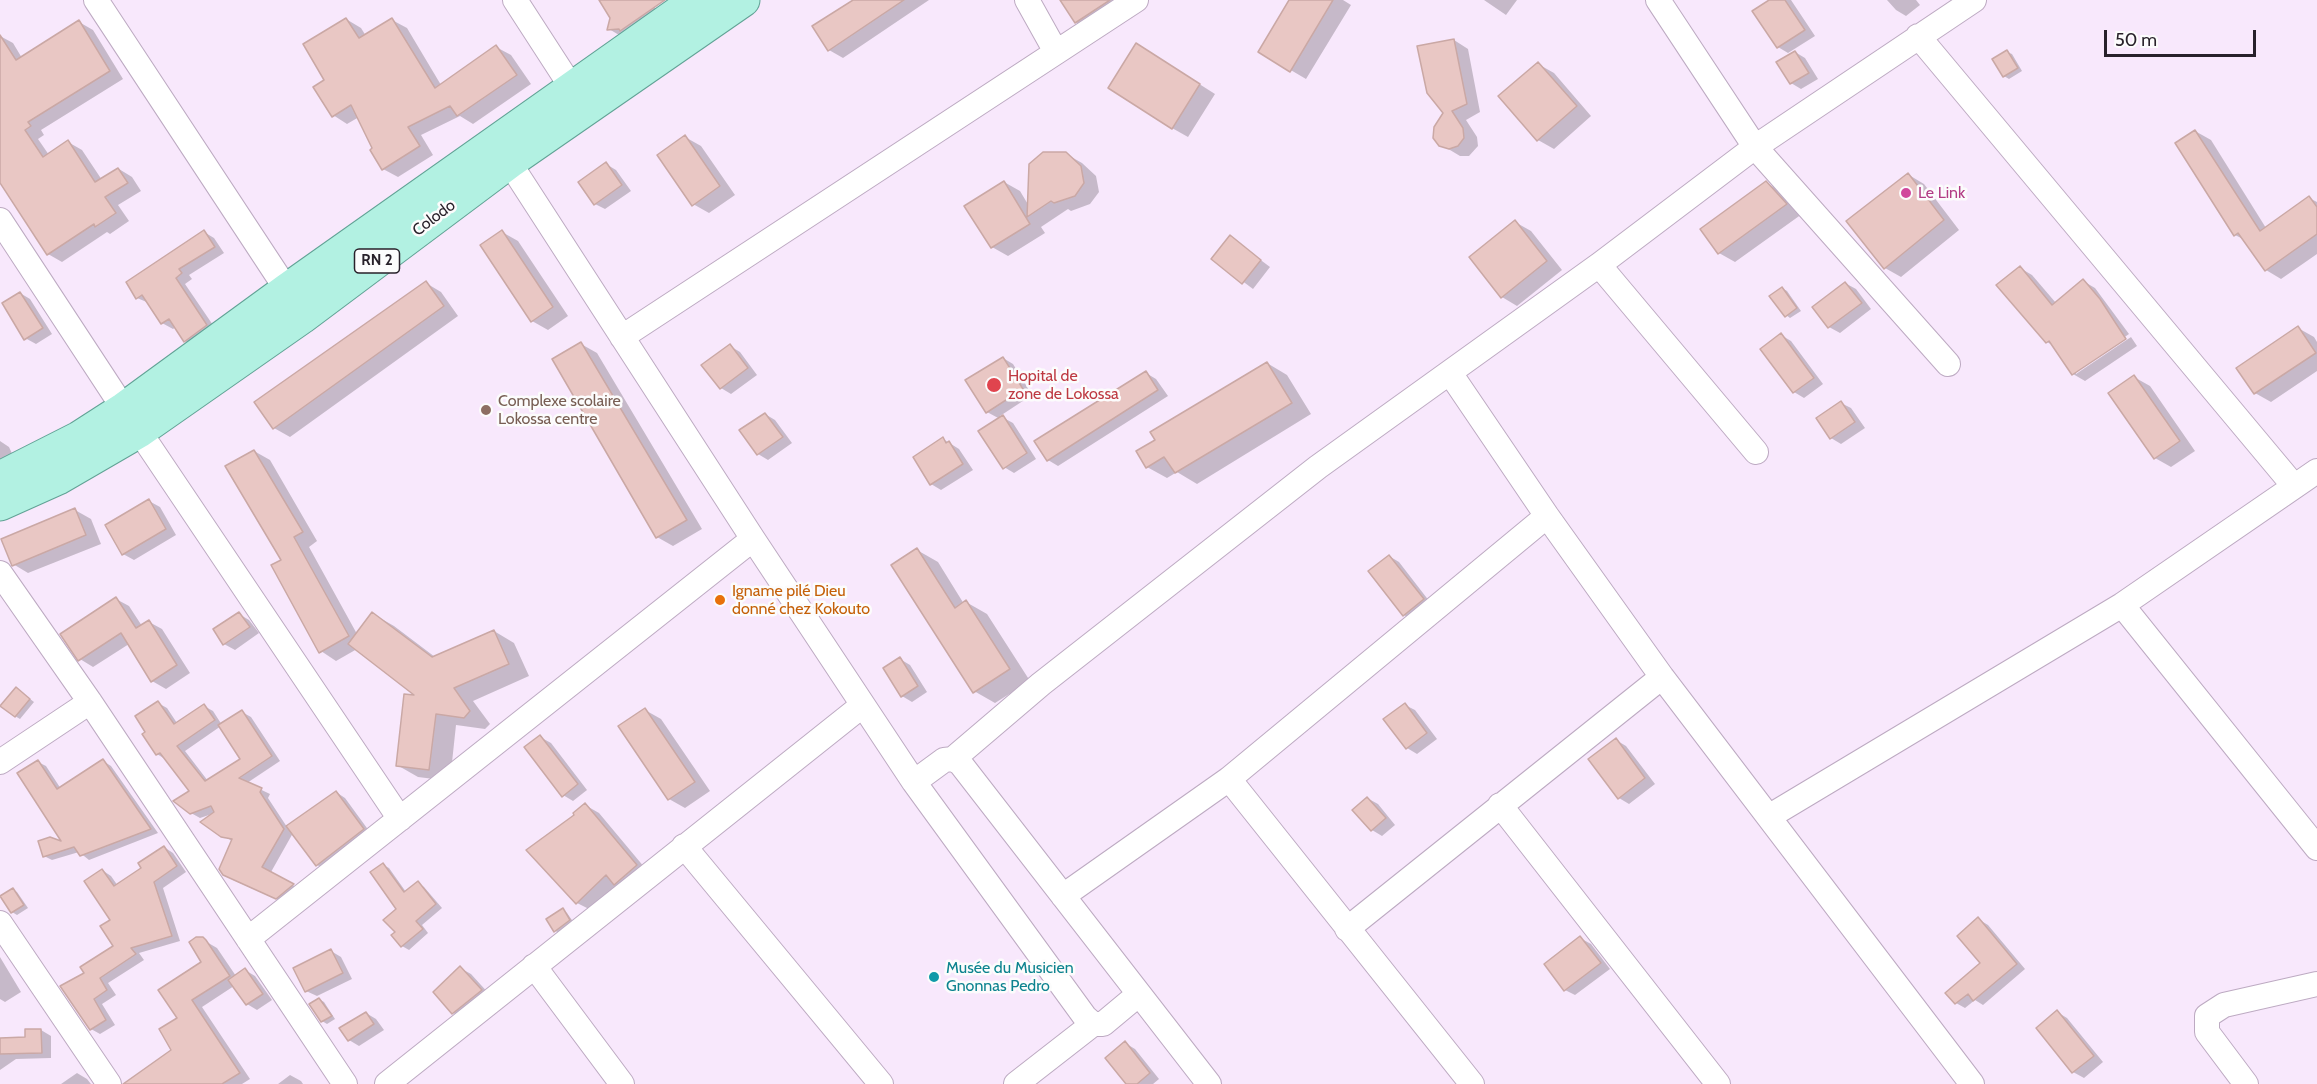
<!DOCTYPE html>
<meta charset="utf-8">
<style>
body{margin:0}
#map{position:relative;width:2317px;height:1084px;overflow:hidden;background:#f8e8fc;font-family:Cabin,sans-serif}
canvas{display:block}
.scale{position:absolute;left:2104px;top:30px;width:152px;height:27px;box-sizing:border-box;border:3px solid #28212a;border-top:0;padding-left:8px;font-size:18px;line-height:21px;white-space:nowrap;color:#28212a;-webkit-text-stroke:4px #fcfcfc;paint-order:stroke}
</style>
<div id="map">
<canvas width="2317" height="1084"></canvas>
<div class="scale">50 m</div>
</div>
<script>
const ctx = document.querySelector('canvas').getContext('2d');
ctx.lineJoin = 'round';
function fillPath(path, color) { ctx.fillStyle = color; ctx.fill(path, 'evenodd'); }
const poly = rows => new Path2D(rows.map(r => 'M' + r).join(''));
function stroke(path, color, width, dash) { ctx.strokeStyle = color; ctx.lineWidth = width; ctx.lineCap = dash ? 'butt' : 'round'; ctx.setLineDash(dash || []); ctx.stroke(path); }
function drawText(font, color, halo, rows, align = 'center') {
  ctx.font = font + ' Cabin,sans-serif'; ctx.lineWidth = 5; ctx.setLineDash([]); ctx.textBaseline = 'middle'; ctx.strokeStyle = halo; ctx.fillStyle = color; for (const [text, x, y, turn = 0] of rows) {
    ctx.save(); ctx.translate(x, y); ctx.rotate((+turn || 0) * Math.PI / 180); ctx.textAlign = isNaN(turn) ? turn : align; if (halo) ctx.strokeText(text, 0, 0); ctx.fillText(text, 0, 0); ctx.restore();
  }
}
fillPath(poly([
 [601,0,650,0,660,16,629,34,619,35,609,29,612,18],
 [856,0,929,0,843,58,829,50],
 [1062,0,1149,0,1097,34,1076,22],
 [1291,0,1343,0,1351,5,1306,79,1260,52],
 [1484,0,1517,0,1506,15],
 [1772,0,1791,0,1815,36,1788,53,1778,47],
 [1887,0,1916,0,1920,5,1906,16,1896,10],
 [346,19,361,28,366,36,392,20,407,28,441,85,496,47,511,55,531,84,473,124,460,116,421,135,433,155,398,177,383,169,359,117,347,124,333,115,326,80],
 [79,22,93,30,123,79,41,130,44,135,38,139,49,155,68,142,82,150,102,180,119,169,132,177,141,191,118,205,129,221,110,234,107,232,62,262,48,254,0,178,0,36,13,43,22,58],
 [1454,40,1468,49,1480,112,1466,120,1477,137,1478,146,1469,156,1460,156,1445,147,1445,113],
 [1795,52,1805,58,1818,79,1801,89,1791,83],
 [2007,52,2012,54,2022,71,2009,79,2004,76,1994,60],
 [1152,54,1215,94,1188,137,1172,128],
 [1538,64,1554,73,1591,116,1554,149,1538,140],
 [2195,131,2211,140,2266,228,2309,198,2317,202,2317,254,2281,279,2266,270,2245,240,2235,235],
 [685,137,701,146,735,195,709,213,693,204],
 [1066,154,1082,163,1096,176,1099,192,1090,204,1071,211,1068,209,1041,227,1045,233,1008,256,992,247,1004,182,1020,191,1029,206],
 [606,164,616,170,631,191,605,209,595,204],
 [1909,175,1924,184,1959,230,1901,277,1885,268],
 [1767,183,1782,192,1802,214,1735,262,1719,253],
 [1515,222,1531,231,1562,270,1517,306,1502,297],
 [204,232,214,238,224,253,189,275,192,279,185,284,217,331,195,347,185,341,176,327,173,329,162,323,149,303,137,298],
 [502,232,518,241,568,316,548,330,532,321],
 [1230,237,1270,267,1253,289,1213,259],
 [2020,268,2032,275,2056,303,2083,281,2095,288,2129,334,2076,371,2076,374,2131,337,2137,346,2085,381,2073,374,2054,346,2047,342],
 [426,283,441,292,458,316,290,437,274,428],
 [1845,283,1856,289,1871,309,1840,333,1829,327,1814,307],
 [1782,288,1787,291,1801,311,1790,318,1786,315],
 [20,293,30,299,52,334,36,344,25,338],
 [2298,328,2314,337,2317,342,2317,371,2271,402,2255,393],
 [1781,335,1791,341,1823,384,1804,398,1794,392],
 [581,344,597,353,702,529,673,546,657,537],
 [730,346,740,352,757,375,731,394,721,388],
 [1003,358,1013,364,1032,395,1000,416,1013,423,1036,459,1014,473,1004,467,1000,419,987,412],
 [1267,363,1287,375,1311,414,1197,484,1177,472,1167,478,1147,467],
 [1146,373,1156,379,1168,396,1058,466,1048,460],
 [2134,377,2150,386,2195,451,2171,467,2155,458],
 [1841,403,1851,408,1865,428,1841,444,1831,438],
 [765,414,775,420,792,443,768,460,758,454],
 [943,439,959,449,973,470,941,490,931,484],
 [0,441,9,447,16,462,0,472],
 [254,451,270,460,317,541,309,547,357,634,373,614,394,626,435,657,494,631,514,643,529,676,473,701,490,724,485,729,456,725,450,781,418,777,397,765,418,696,357,649,336,661,321,651,283,560],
 [149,501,160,507,176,535,134,560,123,554],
 [75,510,91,519,101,544,28,573,13,564],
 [917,550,938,562,964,604,966,602,987,614,1030,681,995,703,974,691],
 [1389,556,1399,562,1433,606,1414,621,1404,615,1370,571],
 [116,599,129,606,142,626,149,622,162,629,190,673,166,689,152,681,129,644,93,667,80,659],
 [239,614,249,620,259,633,235,650,224,644],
 [900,659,910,665,927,692,912,702,902,696],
 [21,692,34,702,20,719,15,716],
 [158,703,167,708,177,723,204,706,213,711,222,725,242,712,251,717,280,761,247,783,270,794,268,798,287,827,336,792,345,798,372,835,327,870,317,865,293,833,271,872,301,890,285,903,233,880,232,841,222,835,212,814,200,818,191,813,192,791,165,759,157,754],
 [221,726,242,759,208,781,185,751],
 [1405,705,1415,710,1437,739,1417,754,1407,748],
 [645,710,661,719,710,791,685,808,669,799],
 [540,737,551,743,587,790,573,801,563,795],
 [1616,740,1626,746,1655,784,1629,804,1619,798],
 [103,761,111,766,158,833,89,860,79,852,52,860,44,856,65,844,38,762,46,766,61,789],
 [1367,798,1378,804,1395,825,1382,836,1372,830],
 [585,805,599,813,650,874,629,891,617,885,591,910,577,903,576,816],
 [164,847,173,853,186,872,163,888,180,941,139,953,144,960,108,983,116,995,102,1004,115,1025,100,1034,91,1029,86,974,115,946,112,920,102,870,111,876,118,886,143,868],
 [383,865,389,868,406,892,418,883,424,887,442,908,422,925,428,933,409,950,402,946,393,936,397,933,398,909],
 [13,890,17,892,28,908,17,915,12,912,2,897],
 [563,910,567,913,574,923,560,933,555,931],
 [1978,919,1988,925,2025,969,1983,1005,1975,1000,1965,1008,1956,1003,1982,963],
 [1580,938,1591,944,1610,969,1575,995,1565,990],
 [205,941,217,948,236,976,245,970,255,976,272,1000,257,1010,247,1004,234,986,202,1007,250,1079,242,1084,133,1084,173,1050,179,1018,203,962],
 [331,951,341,957,352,979,317,996,306,991],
 [0,957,21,992,5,1002,0,999],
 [460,968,471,974,491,996,464,1018,453,1013],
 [319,999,324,1002,335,1019,327,1024,322,1021],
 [2057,1012,2067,1018,2103,1062,2084,1078,2073,1072,2038,1028],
 [366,1013,376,1019,384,1030,359,1046,349,1040],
 [41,1030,51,1036,51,1058,16,1059,0,1070,0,1039,27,1038],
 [1125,1043,1135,1049,1159,1079,1153,1084,1128,1084],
 [77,1073,87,1079,91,1084,61,1084],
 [290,1075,301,1081,303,1084,278,1084]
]), '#0003');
const building = poly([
 [599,0,665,0,620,31,619,29,607,30,610,18,599,0],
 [853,0,904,0,828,51,812,26,853,0],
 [1060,0,1110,0,1075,23,1060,0],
 [1289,0,1333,0,1290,72,1258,52,1289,0],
 [1769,0,1785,0,1805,30,1777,48,1752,11,1769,0],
 [346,18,359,38,392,18,435,88,496,45,517,75,457,116,450,106,408,127,420,146,382,170,370,150,372,148,351,105,332,117,313,87,324,80,303,44,346,18],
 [79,20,110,71,28,122,31,126,25,130,43,157,68,140,95,182,118,168,128,183,105,197,116,213,95,227,94,224,47,255,0,183,0,35,16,60,79,20],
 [1454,39,1467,104,1452,111,1463,128,1464,138,1458,146,1449,149,1439,146,1433,138,1434,127,1443,113,1427,93,1417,46,1454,39],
 [1136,43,1200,84,1172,129,1108,88,1136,43],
 [2007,50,2018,68,2003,77,1992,59,2007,50],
 [1795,51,1809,73,1790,84,1776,62,1795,51],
 [1538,62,1577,106,1537,141,1498,96,1538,62],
 [2195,130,2260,231,2309,196,2317,207,2317,234,2265,271,2238,233,2234,236,2175,143,2195,130],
 [685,135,720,186,692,206,657,155,685,135],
 [1043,152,1066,152,1081,166,1084,183,1075,196,1054,203,1051,201,1027,217,1029,164,1043,152],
 [606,162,622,185,594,205,578,182,606,162],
 [1908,173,1944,220,1884,269,1846,221,1908,173],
 [1004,181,1030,224,991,248,964,206,1004,181],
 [1766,181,1787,204,1718,254,1700,229,1766,181],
 [1515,220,1547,261,1501,298,1469,257,1515,220],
 [204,230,215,247,179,269,182,273,176,278,207,325,184,342,169,319,161,324,142,295,136,299,126,282,204,230],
 [502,230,553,307,531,322,480,245,502,230],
 [1230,235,1261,260,1242,284,1211,259,1230,235],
 [2020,266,2052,305,2083,279,2100,299,2126,339,2072,375,2049,341,2046,343,1996,285,2020,266],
 [426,281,444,306,273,429,254,402,426,281],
 [1845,282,1862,303,1828,328,1812,307,1845,282],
 [1782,287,1797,308,1785,317,1769,296,1782,287],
 [20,292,43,328,24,340,2,303,20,292],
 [2298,326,2316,353,2254,394,2236,368,2298,326],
 [1781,333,1814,378,1793,393,1760,349,1781,333],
 [581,342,687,520,656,538,552,359,581,342],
 [730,344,748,368,720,389,701,365,730,344],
 [1003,357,1023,389,986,413,965,380,1003,357],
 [1267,362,1292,403,1175,473,1164,457,1146,468,1136,451,1155,440,1150,432,1267,362],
 [1146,371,1158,390,1047,461,1034,441,1146,371],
 [2134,375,2180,441,2154,459,2108,393,2134,375],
 [1841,401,1855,422,1830,439,1816,418,1841,401],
 [765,413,783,437,757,455,739,430,765,413],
 [1003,415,1027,453,1003,469,978,431,1003,415],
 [943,437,946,443,949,441,963,464,930,485,913,457,943,437],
 [254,450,303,532,294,537,349,636,319,653,271,565,281,560,225,466,254,450],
 [149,499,166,529,122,555,105,525,149,499],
 [75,508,86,535,12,566,1,539,75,508],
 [917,548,955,608,966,600,1010,669,973,693,891,565,917,548],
 [1389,555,1424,599,1403,616,1368,571,1389,555],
 [116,597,136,628,149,620,177,665,151,682,121,633,78,661,60,634,116,597],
 [239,612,250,627,223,645,213,629,239,612],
 [372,612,432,657,494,630,509,664,454,688,470,711,464,718,436,714,429,770,396,766,404,694,414,695,348,644,372,612],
 [900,657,918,686,901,697,883,668,900,657],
 [16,687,30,699,15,717,0,706,16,687],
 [158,701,174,724,204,704,215,720,177,746,205,781,240,759,218,725,242,710,272,756,239,778,262,788,260,792,284,829,262,867,294,884,276,899,223,875,219,869,232,839,221,837,200,822,214,812,211,806,190,814,173,801,189,791,160,753,156,755,142,734,145,732,135,716,158,701],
 [1405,703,1427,733,1406,749,1383,719,1405,703],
 [645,708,695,782,668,800,618,726,645,708],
 [540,735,578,784,562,797,524,747,540,735],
 [1616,738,1645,778,1618,799,1588,759,1616,738],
 [103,759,151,829,80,856,74,847,43,857,38,841,50,837,61,841,17,773,38,760,57,789,103,759],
 [336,791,364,829,316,866,286,826,336,791],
 [1367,797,1386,818,1371,831,1352,810,1367,797],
 [585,803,637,865,614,885,606,875,576,904,526,850,574,815,573,813,585,803],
 [164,846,177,866,154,882,172,936,131,948,136,954,100,978,107,990,94,999,106,1020,90,1030,60,986,84,973,80,967,113,946,100,926,110,920,84,881,102,869,114,886,141,868,138,863,164,846],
 [383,863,404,892,418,881,436,904,416,921,423,929,401,947,391,935,395,932,383,920,396,909,370,872,383,863],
 [13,888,24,905,11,913,0,896,13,888],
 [563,908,570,920,554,932,546,919,563,908],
 [1978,917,2017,964,1973,1001,1968,994,1955,1004,1945,993,1980,963,1957,936,1978,917],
 [1580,936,1601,963,1564,991,1544,964,1580,936],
 [196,937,203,937,206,940,230,976,192,1000,240,1073,222,1084,123,1084,171,1050,159,1029,177,1018,158,990,201,962,189,942,196,937],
 [331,949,343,973,305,992,293,968,331,949],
 [460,966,482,990,452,1014,433,992,460,966],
 [245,968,263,994,246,1005,228,980,245,968],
 [319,998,332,1016,321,1022,309,1004,319,998],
 [2057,1010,2094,1056,2072,1073,2036,1028,2057,1010],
 [366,1012,374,1024,348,1041,339,1028,366,1012],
 [25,1029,41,1029,42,1053,0,1054,0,1038,25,1037,25,1029],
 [1125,1041,1150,1073,1137,1084,1126,1084,1105,1058,1125,1041]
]);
fillPath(building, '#e9c7c4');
stroke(building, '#caa8a5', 1.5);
const street = poly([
 [96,0,287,290],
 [515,0,572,88],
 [1027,0,1056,52],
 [1658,0,1755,147,1948,364],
 [1918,36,2294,486],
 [509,162,753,539,914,782,1085,1017,1093,1024,1103,1024,1139,994],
 [0,220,124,409],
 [1599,265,1756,452],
 [622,337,1136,0],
 [1450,373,1547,516,1662,677,1972,1084],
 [139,431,400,819],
 [0,573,90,702,345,1084],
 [2122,605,2317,848],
 [953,759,1041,684,1318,467,1599,265,1755,147,1974,0],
 [0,762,90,702],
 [1229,779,1472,1084],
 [914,782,944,760,953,759,960,763,1209,1084],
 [1500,805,1718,1084],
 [1770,816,2122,605,2317,471],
 [684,846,881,1084],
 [1063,896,1229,779,1547,516],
 [0,923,109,1084],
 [1347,929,1662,677],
 [248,939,753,539],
 [534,966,622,1084],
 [387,1084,863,705],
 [1016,1084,1093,1024],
 [2246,1084,2207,1032,2207,1016,2224,1005,2317,984]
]);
const primary = poly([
 [0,478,79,438,124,409,287,290,697,0],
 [0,504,58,478,139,431,302,317,509,162,743,0]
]);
stroke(street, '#bdaac2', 26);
stroke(primary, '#61a295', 35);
stroke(street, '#fff', 24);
stroke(primary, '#b2f1e2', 33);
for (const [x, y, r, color] of [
 [1906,193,6,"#d1479c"],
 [994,385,8,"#e0444e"],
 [486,410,6,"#8d6e63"],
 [720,600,6,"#e8710a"],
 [934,977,6,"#0f9aa8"]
]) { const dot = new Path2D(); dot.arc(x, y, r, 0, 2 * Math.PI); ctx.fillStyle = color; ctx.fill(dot); stroke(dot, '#fcfcfc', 2); }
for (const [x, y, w] of [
 [377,261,45]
]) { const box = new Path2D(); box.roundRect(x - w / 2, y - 12, w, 24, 4.5); ctx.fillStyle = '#fcfcfc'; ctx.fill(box); stroke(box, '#28212a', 1.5); }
drawText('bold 15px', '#28212a', null, [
 ["RN 2",377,261]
]);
drawText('16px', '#b23c85', '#fcfcfc', [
 ["Le Link",1918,193]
], 'left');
drawText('16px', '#28212a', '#fcfcfc', [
 ["Colodo",434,218,-37]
]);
drawText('16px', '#be3a42', '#fcfcfc', [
 ["Hopital de",1008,376],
 ["zone de Lokossa",1008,394]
], 'left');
drawText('16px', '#785e54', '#fcfcfc', [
 ["Complexe scolaire",498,401],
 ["Lokossa centre",498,419]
], 'left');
drawText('16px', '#c56008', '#fcfcfc', [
 ["Igname pilé Dieu",732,591],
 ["donné chez Kokouto",732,609]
], 'left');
drawText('16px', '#0d838f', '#fcfcfc', [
 ["Musée du Musicien",946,968],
 ["Gnonnas Pedro",946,986]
], 'left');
</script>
